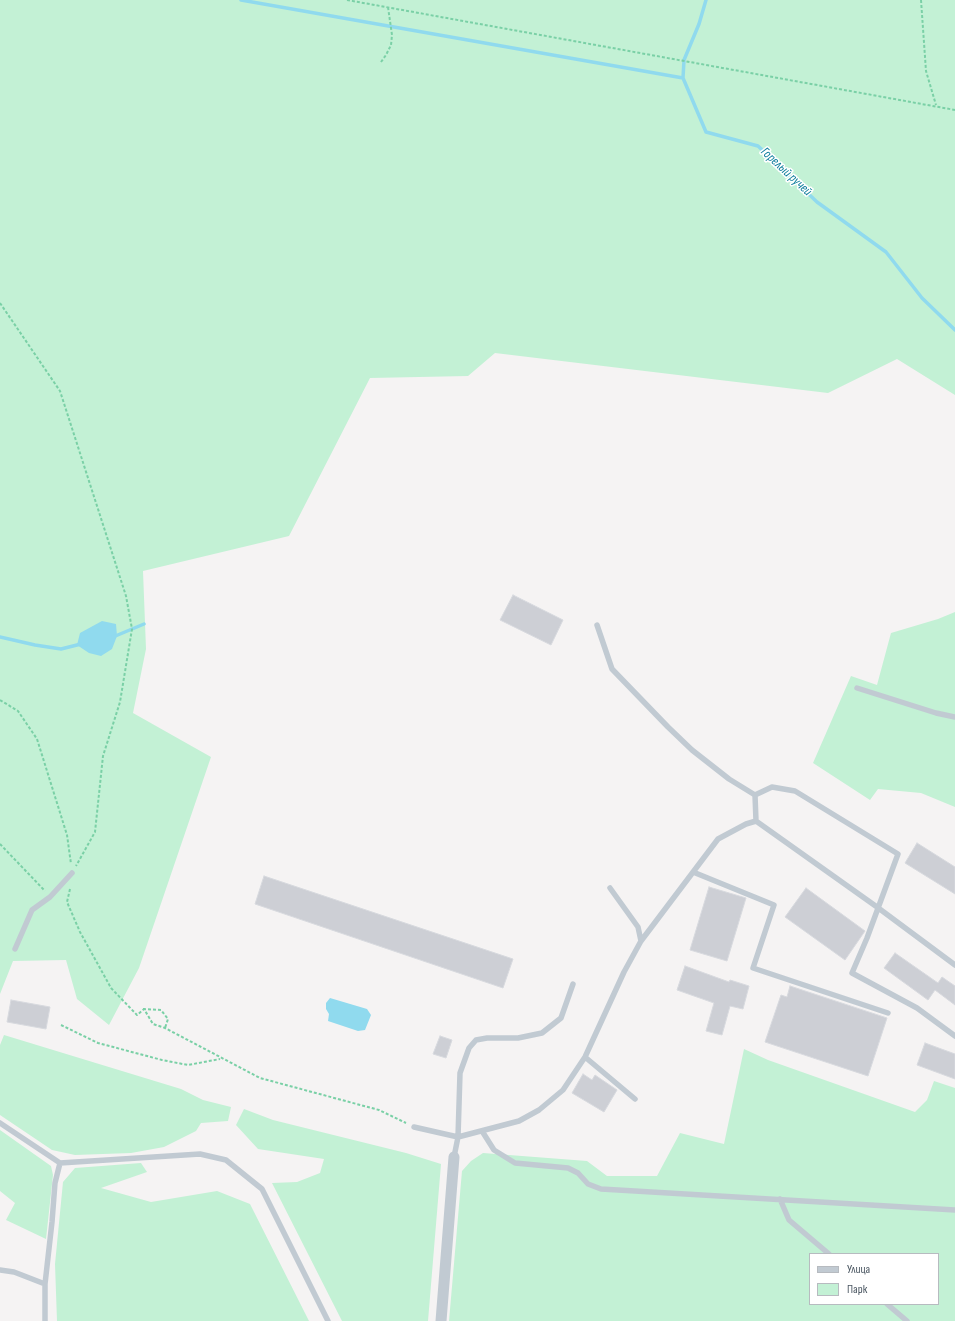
<!DOCTYPE html>
<meta charset="utf-8">
<style>
body{margin:0}
#map{position:relative;width:955px;height:1321px;overflow:hidden;background:#f5f3f3;font-family:"Sofia Sans Condensed",sans-serif}
canvas{display:block}
.legend{position:absolute;left:809px;top:1253px;width:130px;height:52px;box-sizing:border-box;background:#fff;border:1px solid #b7bbc0;margin:0;padding:5px 7px;list-style:none;font-size:12px;color:#4a5661}
.legend li{display:flex;align-items:center;gap:8px;height:20px}
.legend b{width:20px;border:1px solid #b7bbc0}
</style>
<div id="map">
<canvas width="955" height="1321"></canvas>
<ul class="legend">
<li><b style="height:5px;background:#c1cad2"></b>Улица</li>
<li><b style="height:11px;background:#c3f1d5"></b>Парк</li>
</ul>
</div>
<script>
const ctx = document.querySelector('canvas').getContext('2d');
ctx.lineJoin = 'round';
function fillPath(path, color) { ctx.fillStyle = color; ctx.fill(path, 'evenodd'); }
const poly = rows => new Path2D(rows.map(r => 'M' + r).join(''));
function stroke(path, color, width, dash) { ctx.strokeStyle = color; ctx.lineWidth = width; ctx.lineCap = dash ? 'butt' : 'round'; ctx.setLineDash(dash || []); ctx.stroke(path); }
function drawText(font, color, halo, rows, align = 'center') {
  ctx.font = font + ' "Sofia Sans Condensed",sans-serif'; ctx.lineWidth = 3; ctx.setLineDash([]); ctx.textBaseline = 'middle'; ctx.strokeStyle = halo; ctx.fillStyle = color; for (const [text, x, y, turn = 0] of rows) {
    ctx.save(); ctx.translate(x, y); ctx.rotate((+turn || 0) * Math.PI / 180); ctx.textAlign = isNaN(turn) ? turn : align; if (halo) ctx.strokeText(text, 0, 0); ctx.fillText(text, 0, 0); ctx.restore();
  }
}
fillPath(poly([
 [0,0,955,0,955,395,897,359,828,393,495,353,468,376,370,378,289,536,143,571,146,649,133,713,211,757,139,968,109,1025,77,999,66,960,13,961,0,994],
 [955,612,955,807,921,793,878,789,870,800,813,763,851,676,877,685,891,633,938,619],
 [4,1035,181,1089,203,1100,231,1107,228,1121,201,1123,196,1131,164,1147,131,1153,75,1155,52,1150,0,1115,0,1045],
 [744,1049,768,1060,915,1112,927,1100,934,1081,955,1088,955,1321,449,1321,462,1171,471,1161,483,1153,587,1161,607,1176,657,1176,680,1133,724,1144],
 [810,1254,938,1254,938,1304,810,1304],
 [244,1109,273,1120,406,1153,441,1164,428,1321,342,1321,272,1183,297,1182,320,1173,324,1159,258,1149,236,1125],
 [0,1130,51,1166,53,1175,46,1239,6,1220,15,1203,0,1191],
 [141,1163,147,1172,101,1188,151,1202,217,1191,250,1204,309,1321,57,1321,55,1264,63,1182,75,1168]
]), '#c3f1d5');
fillPath(poly([
 [102,621,116,624,117,636,112,649,101,656,89,653,77,645,80,633],
 [330,998,367,1009,371,1015,365,1030,358,1031,328,1021,329,1014,326,1009,326,1003]
]), '#90daee');
stroke(poly([
 [241,0,683,78],
 [706,0,699,24,684,60,683,78,706,132,758,146,817,202,886,252,922,298,955,330],
 [0,637,35,645,61,649,81,644],
 [113,637,144,624]
]), '#90daee', 3.5);
const building = poly([
 [513,595,563,620,551,645,500,620,513,595],
 [917,843,955,867,955,894,905,863,917,843],
 [264,876,513,959,503,988,255,904,264,876],
 [709,887,746,898,727,961,690,950,709,887],
 [806,888,865,931,845,960,785,917,806,888],
 [895,953,938,983,942,977,955,986,955,1005,935,990,928,1000,884,968,895,953],
 [685,966,729,982,730,980,749,986,743,1009,730,1006,722,1035,706,1031,714,1003,677,990,685,966],
 [790,986,887,1018,868,1076,765,1042,781,995,787,997,790,986],
 [11,1000,50,1007,46,1029,7,1022,11,1000],
 [440,1036,452,1040,446,1058,433,1054,440,1036],
 [925,1043,955,1054,955,1079,917,1065,925,1043],
 [583,1074,592,1080,595,1075,617,1090,604,1112,572,1093,583,1074]
]);
fillPath(building, '#cdcfd5');
stroke(building, '#d7d9de', 1);
stroke(poly([
 [347,0,955,110],
 [921,0,926,71,936,105],
 [381,62,386,55,391,45,392,35,388,7],
 [0,303,60,391,126,596,132,629,120,702,103,756,95,832,76,866],
 [0,700,18,711,37,739,67,835,71,864],
 [0,844,45,891],
 [70,889,67,902,80,932,111,988,137,1015,144,1009,153,1024,165,1028,260,1078,379,1110,406,1123],
 [143,1009,161,1010,168,1019,165,1028],
 [61,1025,98,1043,162,1060,188,1065,220,1059]
]), '#7ad0a6', 2, [3, 2]);
stroke(poly([
 [597,625,612,669,668,727,692,750,729,779,755,795,756,821],
 [857,688,936,713,955,717],
 [755,795,772,787,795,791,898,854,867,938,852,973,917,1008,955,1036],
 [693,872,774,905,753,968,888,1013],
 [610,888,638,927,641,941],
 [15,949,32,910,50,897,72,873],
 [585,1057,635,1099],
 [0,1123,60,1163,200,1154,226,1160,262,1189,328,1321],
 [414,1127,458,1137,519,1121,539,1110,563,1090,585,1057,624,972,641,941,718,839,746,824,756,821,877,907,955,965],
 [482,1131,494,1150,515,1163,568,1168,578,1173,588,1184,601,1189,955,1210],
 [454,1157,458,1137,460,1073,469,1048,476,1040,487,1038,518,1038,542,1033,561,1018,573,984],
 [780,1199,789,1220,829,1254],
 [0,1270,14,1272,45,1284],
 [887,1304,907,1321],
 [45,1321,45,1284,52,1222,55,1183,60,1163]
]), '#c1cad2', 5.5);
stroke(poly([
 [441,1321,454,1157]
]), '#c1cad2', 11);
drawText('italic 13px', '#0c7c9b', '#fff', [
 ["Горелый ручей",786,172,43]
]);
</script>
